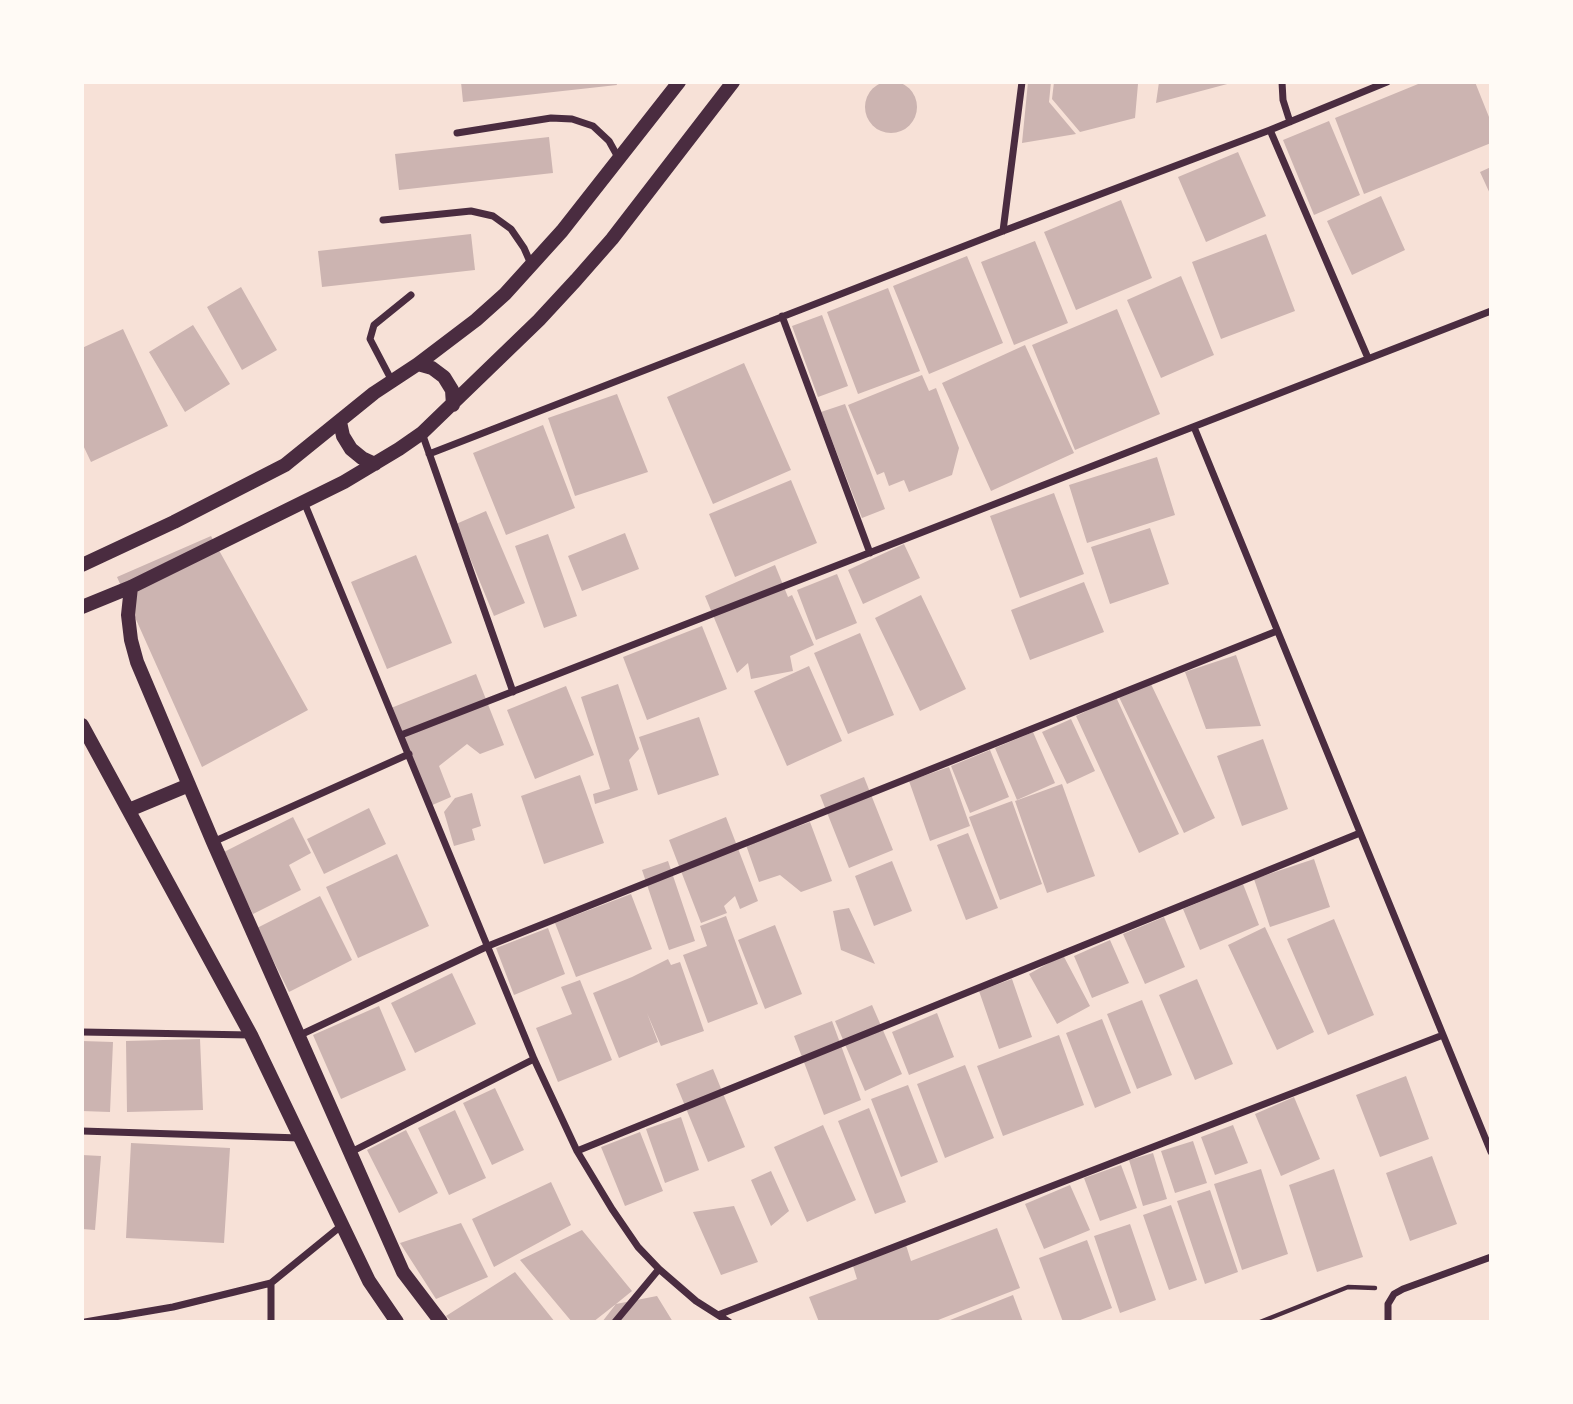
<!DOCTYPE html>
<style>
body{margin:0}
#map{position:relative;width:1573px;height:1404px;overflow:hidden;background:#f7e1d7;font-family:"Varela Round",sans-serif}
canvas{display:block}
.frame{position:absolute;inset:0;border:84px solid #fffaf5;pointer-events:none}
</style>
<div id="map">
<canvas width="1573" height="1404"></canvas>
<div class="frame"></div>
</div>
<script>
const ctx = document.querySelector('canvas').getContext('2d');
ctx.lineJoin = 'round';
function fillPath(path, color) { ctx.fillStyle = color; ctx.fill(path, 'evenodd'); }
const poly = rows => new Path2D(rows.map(r => 'M' + r).join(''));
function stroke(path, color, width, dash) { ctx.strokeStyle = color; ctx.lineWidth = width; ctx.lineCap = dash ? 'butt' : 'round'; ctx.setLineDash(dash || []); ctx.stroke(path); }
fillPath(poly([
 '865 107a26 26 0 1 1 52 0a26 26 0 1 1-52 0Z',
 [461,82,616,82,617,85,463,102],
 [1028,82,1051,82,1049,102,1076,134,1022,143],
 [1054,82,1138,84,1135,118,1080,132,1052,99],
 [1159,82,1231,82,1231,83,1156,103],
 [1423,82,1475,82,1491,122,1491,143,1364,194,1335,118],
 [1329,121,1360,195,1314,215,1283,140],
 [549,137,553,173,399,190,395,154],
 [1238,152,1266,216,1206,242,1178,177],
 [1491,167,1491,196,1480,172],
 [1381,196,1405,250,1352,275,1327,221],
 [1121,200,1152,278,1076,310,1044,232],
 [471,234,475,270,322,287,318,251],
 [1266,234,1295,311,1221,339,1192,262],
 [1035,241,1068,323,1014,345,981,262],
 [967,256,1003,343,929,374,893,286],
 [1181,276,1214,355,1161,378,1127,300],
 [241,287,277,350,242,370,207,307],
 [888,288,920,371,858,394,827,312],
 [1117,309,1160,414,1075,450,1032,345],
 [822,315,848,386,818,397,792,326],
 [193,325,230,384,185,412,149,352],
 [123,329,168,426,91,462,82,443,82,348],
 [1025,345,1074,453,991,491,942,383],
 [744,363,791,470,713,504,667,397],
 [922,375,929,391,936,388,959,448,952,475,909,492,904,480,889,486,884,472,877,475,848,405],
 [617,394,648,472,575,496,548,418],
 [845,404,885,509,862,518,821,412],
 [543,425,575,508,506,535,473,453],
 [1157,457,1175,515,1087,543,1069,485],
 [791,480,817,543,735,577,709,514],
 [1054,493,1084,574,1020,598,990,516],
 [486,511,525,603,494,616,456,524],
 [1150,528,1169,584,1110,604,1091,547],
 [625,533,639,569,582,591,568,556],
 [548,534,577,616,544,628,515,546],
 [211,536,308,710,202,767,117,577],
 [904,544,920,578,863,604,848,570],
 [416,555,452,643,387,669,351,582],
 [775,565,788,597,792,595,814,645,790,656,793,671,751,679,748,663,737,673,705,596],
 [837,574,857,623,816,640,797,590],
 [1084,582,1104,632,1030,660,1011,610],
 [921,595,966,689,920,711,875,618],
 [702,626,727,689,647,720,623,657],
 [860,633,894,715,848,734,814,653],
 [1236,655,1261,726,1206,729,1185,672],
 [809,666,842,741,787,766,754,691],
 [476,674,504,745,480,754,467,744,439,766,451,797,430,806,391,708],
 [1150,682,1215,818,1184,833,1119,697],
 [618,684,639,749,629,760,638,790,595,804,593,794,610,789,581,697],
 [566,686,594,755,535,779,507,710],
 [1116,697,1179,834,1139,853,1076,716],
 [699,717,719,775,658,795,639,737],
 [1071,719,1095,771,1067,784,1042,732],
 [1033,732,1055,783,1017,800,995,748],
 [1263,739,1288,809,1242,826,1217,756],
 [990,750,1009,797,970,813,951,766],
 [949,767,970,826,930,841,909,781],
 [580,775,604,843,544,864,521,796],
 [864,777,893,850,849,868,820,795],
 [1062,784,1095,876,1047,893,1015,801],
 [472,793,481,826,472,829,475,840,454,846,444,812,455,798],
 [1012,801,1042,884,1000,900,969,817],
 [369,808,386,844,324,874,307,839],
 [293,817,311,853,289,865,301,890,253,914,222,853],
 [726,817,758,901,740,909,735,896,724,906,727,913,701,923,669,840],
 [810,822,832,881,801,892,780,875,759,882,746,845],
 [968,833,998,908,966,920,937,845],
 [397,854,429,926,358,958,326,887],
 [1314,859,1330,907,1270,927,1254,879],
 [668,861,695,941,669,950,642,870],
 [892,861,912,911,874,926,855,876],
 [1243,884,1259,925,1200,950,1183,909],
 [631,894,652,949,576,977,555,923],
 [320,896,352,960,289,992,257,928],
 [849,908,875,964,841,950,833,911],
 [726,916,758,1004,708,1023,683,955,707,946,700,926],
 [1164,917,1185,967,1145,984,1123,934],
 [1334,919,1374,1015,1328,1035,1287,939],
 [775,925,802,994,765,1009,738,940],
 [1265,927,1314,1032,1277,1050,1228,945],
 [548,928,565,974,514,995,496,948],
 [1110,940,1129,983,1092,998,1074,956],
 [1063,955,1090,1006,1057,1024,1029,974],
 [668,959,671,965,680,962,704,1031,661,1046,647,1013,658,1042,619,1058,593,993,632,977],
 [452,973,476,1024,415,1053,391,1003],
 [1012,979,1032,1037,999,1049,979,991],
 [1197,979,1233,1064,1195,1080,1159,995],
 [580,980,612,1060,558,1082,536,1028,572,1014,561,987],
 [1142,1000,1172,1075,1137,1089,1107,1014],
 [872,1005,902,1074,865,1091,835,1021],
 [379,1006,406,1070,341,1099,313,1035],
 [937,1013,954,1057,909,1075,892,1032],
 [1102,1019,1131,1093,1095,1108,1066,1033],
 [832,1021,861,1100,824,1115,794,1036],
 [1059,1035,1084,1105,1003,1136,977,1066],
 [200,1039,203,1110,127,1112,126,1041],
 [82,1041,113,1042,110,1112,82,1111],
 [965,1065,994,1138,945,1158,917,1084],
 [713,1069,745,1147,708,1162,676,1084],
 [1406,1076,1429,1139,1380,1157,1356,1095],
 [908,1085,938,1162,901,1177,871,1099],
 [495,1088,524,1150,492,1165,463,1103],
 [1294,1097,1320,1159,1281,1176,1255,1114],
 [869,1108,906,1202,875,1214,838,1121],
 [455,1110,486,1178,449,1195,418,1128],
 [681,1117,699,1170,665,1183,646,1129],
 [823,1125,856,1200,807,1222,774,1147],
 [1233,1125,1248,1163,1215,1175,1201,1137],
 [406,1130,438,1193,399,1213,367,1150],
 [640,1132,663,1191,625,1206,601,1147],
 [1193,1141,1207,1183,1175,1193,1161,1151],
 [131,1143,230,1148,224,1243,126,1238],
 [1153,1153,1167,1199,1143,1206,1129,1160],
 [82,1155,101,1156,95,1230,82,1229],
 [1432,1156,1457,1224,1410,1241,1386,1173],
 [1121,1165,1137,1208,1100,1221,1084,1178],
 [1261,1169,1288,1254,1242,1270,1214,1184],
 [1334,1169,1363,1257,1317,1272,1289,1185],
 [771,1171,789,1211,771,1226,751,1180],
 [551,1182,571,1225,494,1267,472,1219],
 [1070,1185,1090,1230,1044,1249,1025,1204],
 [1210,1190,1238,1272,1205,1284,1177,1201],
 [1171,1205,1197,1280,1169,1290,1143,1215],
 [734,1206,758,1262,721,1275,693,1212],
 [461,1223,488,1277,436,1299,400,1243],
 [1130,1224,1156,1300,1120,1313,1094,1236],
 [997,1228,1020,1288,933,1322,819,1322,809,1297,857,1279,853,1266,906,1245,911,1261],
 [582,1230,632,1291,616,1304,657,1296,673,1322,602,1322,616,1304,593,1322,572,1322,520,1260],
 [1087,1240,1112,1308,1075,1322,1063,1322,1039,1258],
 [515,1272,555,1322,452,1322,446,1316],
 [1013,1295,1023,1322,945,1322]
]), '#ccb4b1');
stroke(poly([
 [1260,1322,1348,1287,1375,1288]
]), '#4a2c40', 4.5);
stroke(poly([
 [1282,82,1283,100,1290,122],
 [1270,130,1368,358],
 [457,133,551,118,572,119,593,126,609,141,619,159],
 [383,220,471,211,493,216,511,229,524,248,531,264],
 [1003,231,1022,82],
 [782,316,870,553],
 [392,381,370,339,374,325,411,295],
 [1194,427,1491,1152],
 [422,433,513,692],
 [429,454,1003,231,1270,130,1387,82],
 [304,502,534,1059,577,1151,612,1209,638,1247,659,1269,696,1301,729,1322],
 [401,735,1491,311],
 [213,842,409,754],
 [82,1032,251,1035],
 [298,1036,488,946,1277,631],
 [82,1131,300,1138],
 [577,1151,1360,833],
 [351,1152,534,1059],
 [718,1315,1443,1035],
 [85,1322,173,1307,271,1283,341,1226],
 [271,1322,271,1283],
 [615,1322,659,1269],
 [1388,1322,1388,1304,1394,1294,1403,1289,1491,1257]
]), '#4a2c40', 7);
stroke(poly([
 [418,364,432,368,444,377,452,390,453,405],
 [340,422,343,436,351,449,362,458,375,464],
 [82,565,174,522,285,465,374,393,418,364,476,320,505,294,562,231,679,82],
 [131,587,128,615,131,640,137,662,213,842,403,1272,441,1322],
 [82,607,131,587,344,482,399,449,422,433,539,320,576,280,612,239,733,82],
 [82,725,251,1035,369,1281,397,1322],
 [129,810,189,785]
]), '#4a2c40', 14);
</script>
